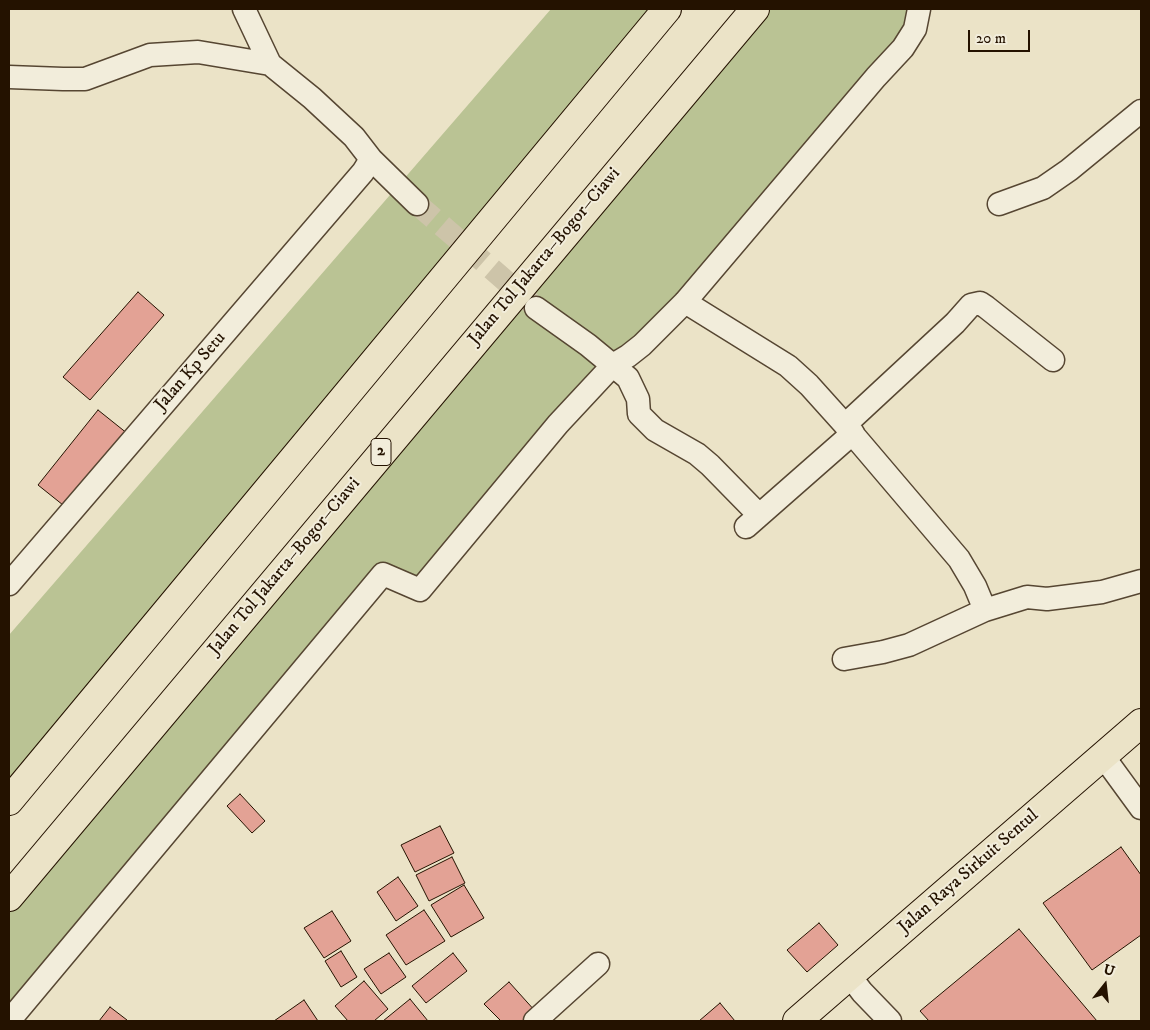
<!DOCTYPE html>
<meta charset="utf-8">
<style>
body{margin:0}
#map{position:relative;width:1150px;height:1030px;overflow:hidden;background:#ebe3c7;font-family:"IM FELL DW Pica",serif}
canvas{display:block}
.frame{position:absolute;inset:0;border:10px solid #241200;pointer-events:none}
.north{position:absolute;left:1080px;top:960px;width:50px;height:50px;-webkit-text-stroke:4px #f2eddb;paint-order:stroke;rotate:16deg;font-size:14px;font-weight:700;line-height:20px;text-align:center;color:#241200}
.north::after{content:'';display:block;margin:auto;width:18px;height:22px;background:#241200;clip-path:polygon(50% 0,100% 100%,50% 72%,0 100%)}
.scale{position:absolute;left:968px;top:30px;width:62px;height:22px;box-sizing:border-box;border:2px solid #241200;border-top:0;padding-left:6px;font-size:15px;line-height:18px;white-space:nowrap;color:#241200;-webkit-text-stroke:4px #f2eddb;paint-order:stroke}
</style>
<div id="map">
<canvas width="1150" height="1030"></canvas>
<div class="frame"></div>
<div class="north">U</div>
<div class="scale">20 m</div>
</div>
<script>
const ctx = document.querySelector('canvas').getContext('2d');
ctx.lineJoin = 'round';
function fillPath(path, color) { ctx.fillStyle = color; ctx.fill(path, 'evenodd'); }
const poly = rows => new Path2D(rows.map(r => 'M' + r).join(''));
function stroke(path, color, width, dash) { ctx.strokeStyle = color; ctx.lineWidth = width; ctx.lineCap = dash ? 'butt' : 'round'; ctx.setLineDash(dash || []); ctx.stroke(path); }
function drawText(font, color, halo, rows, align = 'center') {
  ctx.font = font + ' "IM FELL DW Pica",serif'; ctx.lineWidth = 4; ctx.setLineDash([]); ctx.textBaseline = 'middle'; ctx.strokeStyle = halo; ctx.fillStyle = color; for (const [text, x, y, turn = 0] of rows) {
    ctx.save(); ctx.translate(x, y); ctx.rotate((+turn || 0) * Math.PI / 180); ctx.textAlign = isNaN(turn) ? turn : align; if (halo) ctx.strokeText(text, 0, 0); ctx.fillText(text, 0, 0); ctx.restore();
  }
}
fillPath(poly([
 [551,9,667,9,9,801,9,635],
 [755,9,919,9,915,29,420,590,383,575,9,1021,9,897]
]), '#bac394');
const building = poly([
 [138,292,164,315,90,400,63,377,138,292],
 [98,410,128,434,68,509,38,485,98,410],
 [240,794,265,821,252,833,227,806,240,794],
 [440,826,454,853,415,872,401,845,440,826],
 [1121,847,1141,875,1141,935,1092,970,1043,903,1121,847],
 [452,857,465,883,429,901,416,875,452,857],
 [398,877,418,906,396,921,377,892,398,877],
 [464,885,484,918,451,937,431,905,464,885],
 [424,910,445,941,406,965,386,935,424,910],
 [332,911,351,941,324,958,304,928,332,911],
 [819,923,838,945,807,972,787,950,819,923],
 [1019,929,1097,1021,929,1021,920,1011,1019,929],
 [341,951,357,977,341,987,325,961,341,951],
 [389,953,406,977,381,994,364,969,389,953],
 [453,953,467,971,426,1003,412,986,453,953],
 [364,981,388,1009,374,1021,348,1021,335,1006,364,981],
 [509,982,536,1012,525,1021,501,1021,484,1004,509,982],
 [410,999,428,1021,383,1021,410,999],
 [304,1000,318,1021,274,1021,304,1000],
 [720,1003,735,1021,699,1021,720,1003],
 [110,1007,127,1020,126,1021,99,1021,110,1007]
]);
fillPath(building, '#e3a295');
stroke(building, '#241200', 1);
stroke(poly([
 [417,204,531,303]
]), '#cdc4a9', 22, [22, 11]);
const minor = poly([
 [244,9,270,64,312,98,354,137,371,159,417,204],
 [9,77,63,79,85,79,150,55,198,52,270,64],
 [999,204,1043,188,1069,170,1141,111],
 [685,302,788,366,809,385,845,425,955,323,971,305,980,303,986,307,1053,360],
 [536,308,588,345,628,378,638,399,639,414,655,430,697,454,710,465,759,515],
 [845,425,959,559,975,586,985,610],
 [746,527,853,433],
 [9,584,363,172,371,159],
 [844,659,883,652,909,645,985,610,1027,597,1047,599,1102,592,1141,581],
 [1103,756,1141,808],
 [850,976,862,992,890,1021],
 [9,1021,383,574,420,590,558,424,613,365,628,356,642,345,685,302,876,77,903,48,915,29,919,9],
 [535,1021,598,964]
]);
const major = poly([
 [797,1021,1141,723]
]);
const highway = poly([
 [9,801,667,9],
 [9,897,755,9]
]);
stroke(minor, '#564632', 25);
stroke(major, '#241200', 30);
stroke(highway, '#241200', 30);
stroke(minor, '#f2eddb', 22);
stroke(major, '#ebe3c7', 28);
stroke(highway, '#ebe3c7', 28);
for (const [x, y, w] of [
 [381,452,20]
]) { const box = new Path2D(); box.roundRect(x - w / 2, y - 13.5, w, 27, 4); ctx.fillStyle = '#f2eddb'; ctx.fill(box); stroke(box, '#241200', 1); }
drawText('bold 16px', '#241200', null, [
 ["2",381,452]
]);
drawText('18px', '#241200', '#f2eddb', [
 ["Jalan Tol Jakarta–Bogor–Ciawi",545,257,-50],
 ["Jalan Kp Setu",191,372,-49],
 ["Jalan Tol Jakarta–Bogor–Ciawi",285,567,-50],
 ["Jalan Raya Sirkuit Sentul",969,872,-41]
]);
</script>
